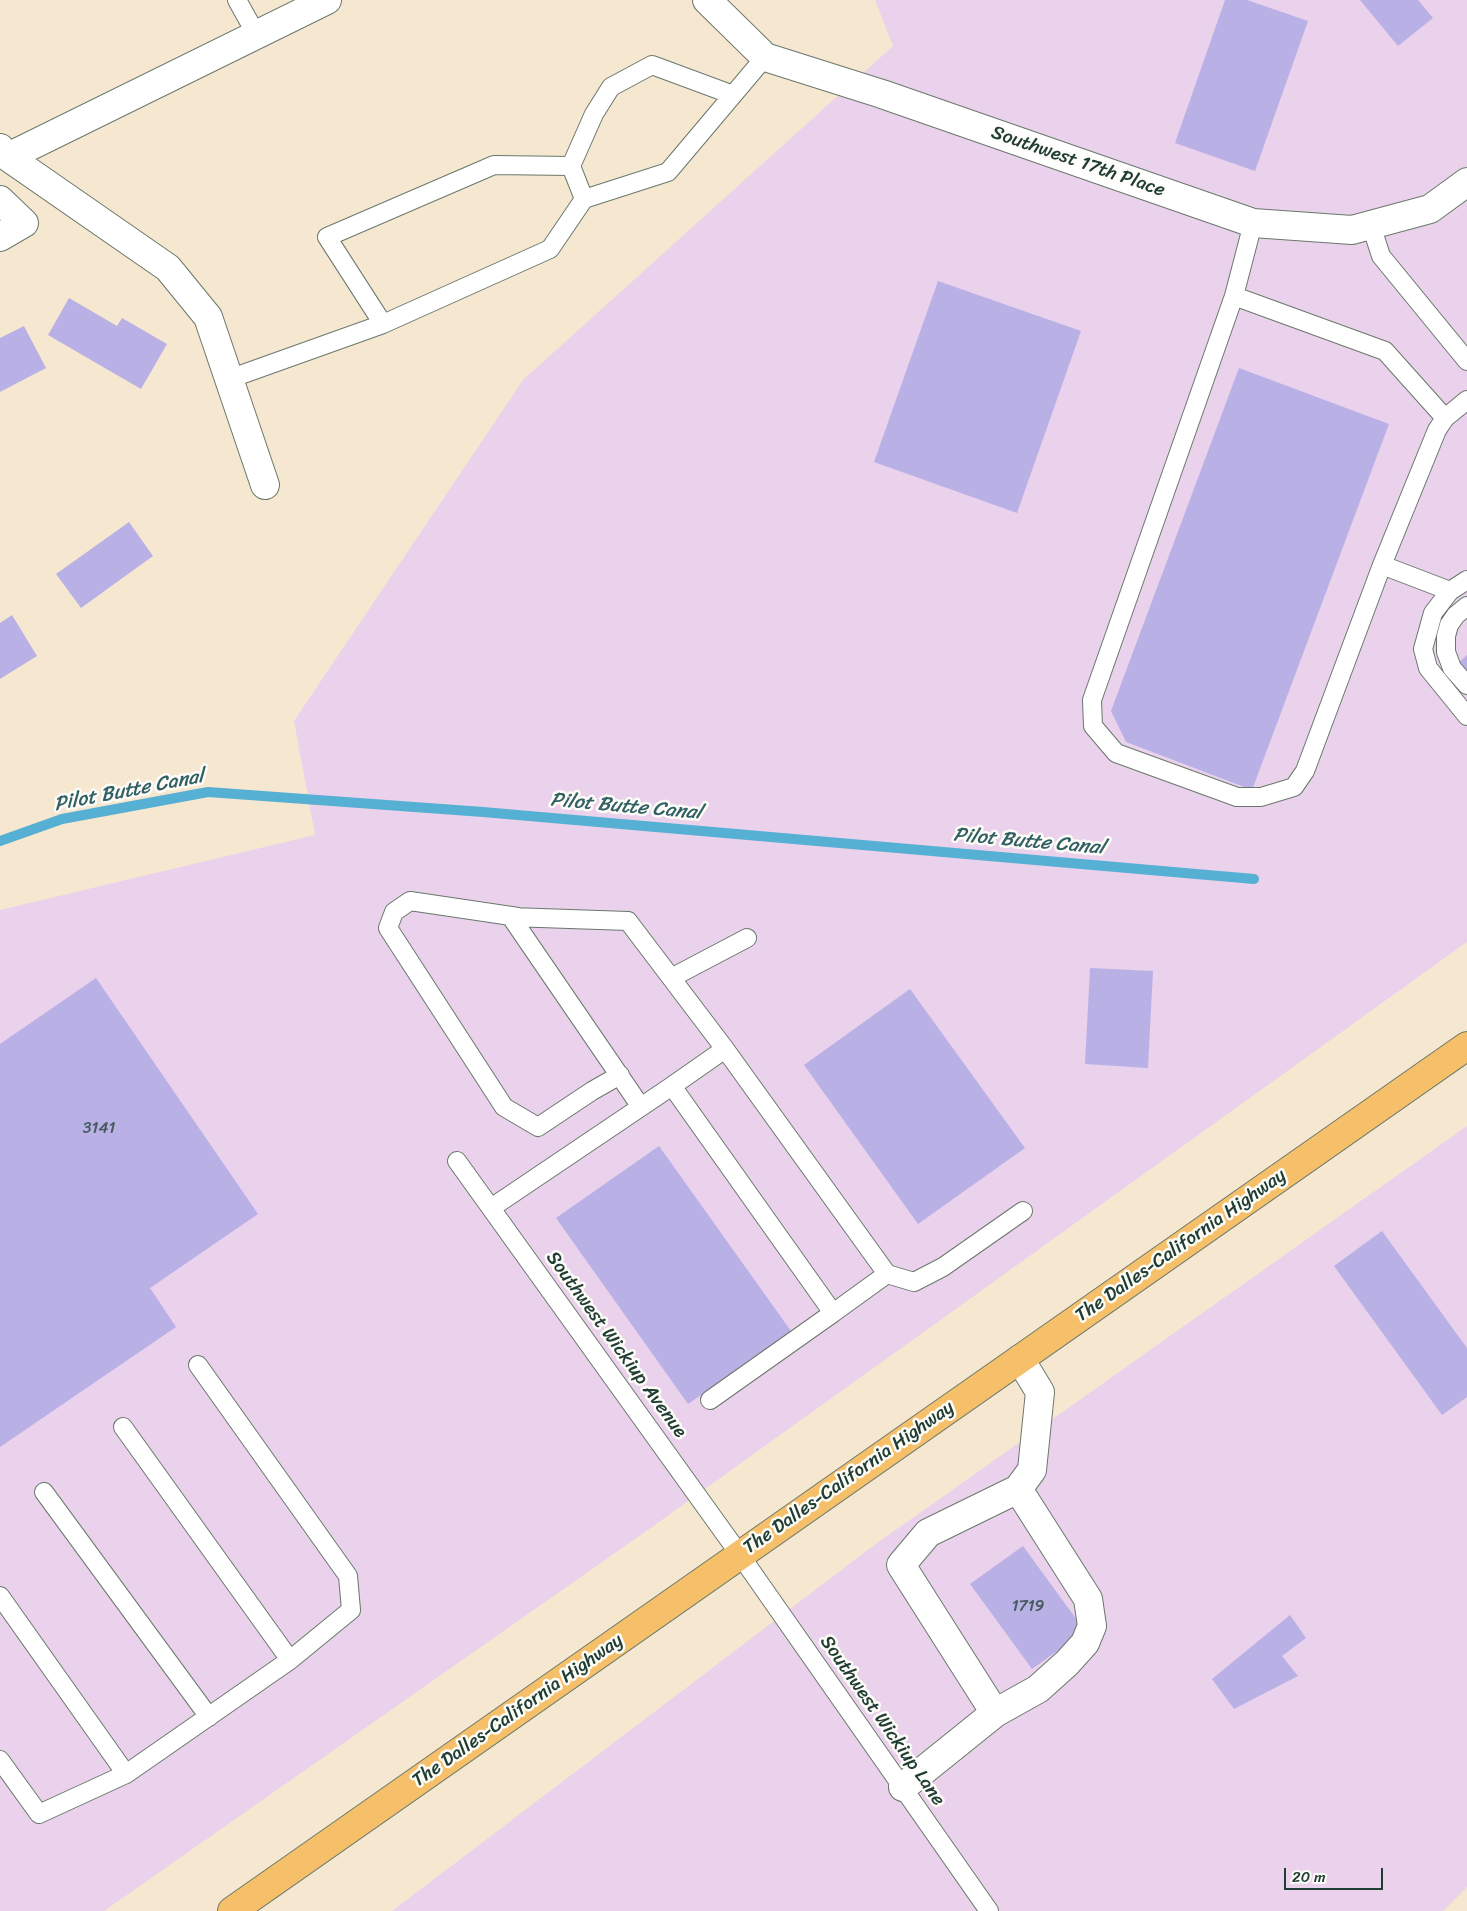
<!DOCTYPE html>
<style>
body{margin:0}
#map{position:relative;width:1467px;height:1911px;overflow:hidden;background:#f6e7d1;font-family:Sriracha,sans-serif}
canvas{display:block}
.scale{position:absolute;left:1284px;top:1868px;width:99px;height:22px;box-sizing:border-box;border:2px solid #1f3d34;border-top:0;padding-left:6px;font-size:15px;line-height:18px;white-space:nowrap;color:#1f3d34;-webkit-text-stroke:4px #fdfcf7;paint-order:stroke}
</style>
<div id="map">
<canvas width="1467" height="1911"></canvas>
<div class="scale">20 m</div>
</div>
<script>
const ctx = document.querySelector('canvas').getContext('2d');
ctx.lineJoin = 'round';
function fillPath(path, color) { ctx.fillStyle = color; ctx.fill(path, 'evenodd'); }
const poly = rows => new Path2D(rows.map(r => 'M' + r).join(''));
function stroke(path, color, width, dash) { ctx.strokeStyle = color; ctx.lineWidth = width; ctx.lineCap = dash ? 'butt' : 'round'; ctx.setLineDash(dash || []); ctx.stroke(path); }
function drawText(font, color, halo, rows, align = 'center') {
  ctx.font = font + ' Sriracha,sans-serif'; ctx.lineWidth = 5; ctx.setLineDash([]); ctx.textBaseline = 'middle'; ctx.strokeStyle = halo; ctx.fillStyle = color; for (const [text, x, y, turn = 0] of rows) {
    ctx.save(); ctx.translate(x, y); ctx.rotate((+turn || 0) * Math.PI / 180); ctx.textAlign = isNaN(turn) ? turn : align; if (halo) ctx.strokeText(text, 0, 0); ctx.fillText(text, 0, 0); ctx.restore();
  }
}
fillPath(poly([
 [875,0,1467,0,1467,942,645,1532,104,1911,0,1911,0,910,315,835,294,721,523,380,893,46],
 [1467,1126,1467,1887,1443,1911,392,1911,873,1546]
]), '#ead1ec');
stroke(poly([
 [0,841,62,819,208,792,483,812,1254,879]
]), '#56b0d3', 10);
fillPath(poly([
 [1225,0,1247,0,1308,21,1255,171,1175,143],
 [1360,0,1418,0,1433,18,1398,46],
 [938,281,1081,331,1017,513,874,462],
 [69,298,117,326,122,318,167,344,141,389,48,335],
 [24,326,46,368,0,392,0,338],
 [1239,368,1389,424,1252,790,1126,742,1111,711],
 [129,522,153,556,81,608,56,574],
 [12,615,37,656,0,679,0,623],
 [1467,655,1467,676,1457,664],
 [1090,968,1153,971,1148,1068,1085,1064],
 [96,978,258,1214,150,1288,176,1327,0,1447,0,1044],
 [910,989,1025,1148,918,1224,804,1065],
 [659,1146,791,1331,688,1404,556,1218],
 [1382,1231,1467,1348,1467,1397,1442,1415,1334,1266],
 [1023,1546,1085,1631,1032,1669,970,1584],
 [1290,1615,1306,1638,1282,1656,1298,1676,1234,1709,1212,1679]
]), '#b9b1e6');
const service = poly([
 [237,0,256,34],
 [571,166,594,114,611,87,652,65,733,95],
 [584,199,571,166,494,165,327,237,383,324,550,249,584,199,668,172,765,57],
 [1253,223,1234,296,1092,700,1093,726,1116,753,1237,797,1261,797,1294,787,1305,771,1382,565,1437,430,1445,418,1467,400],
 [1371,225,1381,256,1467,361],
 [1234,296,1385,351,1445,418],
 [229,379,383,324],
 [1382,565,1450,591,1467,580],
 [1450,591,1433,613,1423,649,1428,668,1467,716],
 [1467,606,1456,615,1449,625,1446,636,1446,652,1452,668,1467,685],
 [518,917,410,901,394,912,388,928,504,1107,538,1127,592,1091,620,1075],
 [671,978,747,938],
 [672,1086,725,1049],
 [641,1107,511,917,628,921,725,1049,887,1274],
 [457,1161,740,1555,989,1911],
 [491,1208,672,1086,833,1313,887,1274,914,1282,943,1267,1023,1211],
 [710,1400,833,1313],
 [123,1427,290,1660],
 [44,1492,209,1717],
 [0,1596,126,1774],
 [0,1760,39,1814,126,1774,290,1660,351,1610,348,1576,198,1365]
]);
const minor = poly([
 [707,0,765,57,882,94,1253,223,1352,230,1430,209,1467,182],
 [0,148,8,157,168,268,208,317,265,485],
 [8,157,327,0],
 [0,200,24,223,0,237],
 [995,1713,901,1565,928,1533,1018,1489,1032,1470,1040,1392,1020,1359],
 [903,1787,995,1713,1038,1689,1067,1663,1085,1643,1092,1626,1088,1599,1018,1489]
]);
const trunk = poly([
 [232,1911,1467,1046]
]);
stroke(service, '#6a786b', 20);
stroke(minor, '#6a786b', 30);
stroke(trunk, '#6a786b', 30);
stroke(service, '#fff', 18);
stroke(minor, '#fff', 28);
stroke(trunk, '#f6c06b', 28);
drawText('16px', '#465a60', null, [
 ["3141",99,1129],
 ["1719",1028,1607]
]);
drawText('19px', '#1f3d34', '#fdfcf7', [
 ["Southwest 17th Place",1078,162,19],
 ["The Dalles-California Highway",1181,1246,-35],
 ["Southwest Wickiup Avenue",616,1345,54],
 ["The Dalles-California Highway",849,1478,-35],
 ["The Dalles-California Highway",518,1711,-35],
 ["Southwest Wickiup Lane",882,1721,55]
]);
drawText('italic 20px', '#306064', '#fdfcf7', [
 ["Pilot Butte Canal",129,791,-11],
 ["Pilot Butte Canal",626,807,5],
 ["Pilot Butte Canal",1029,842,5]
]);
</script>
